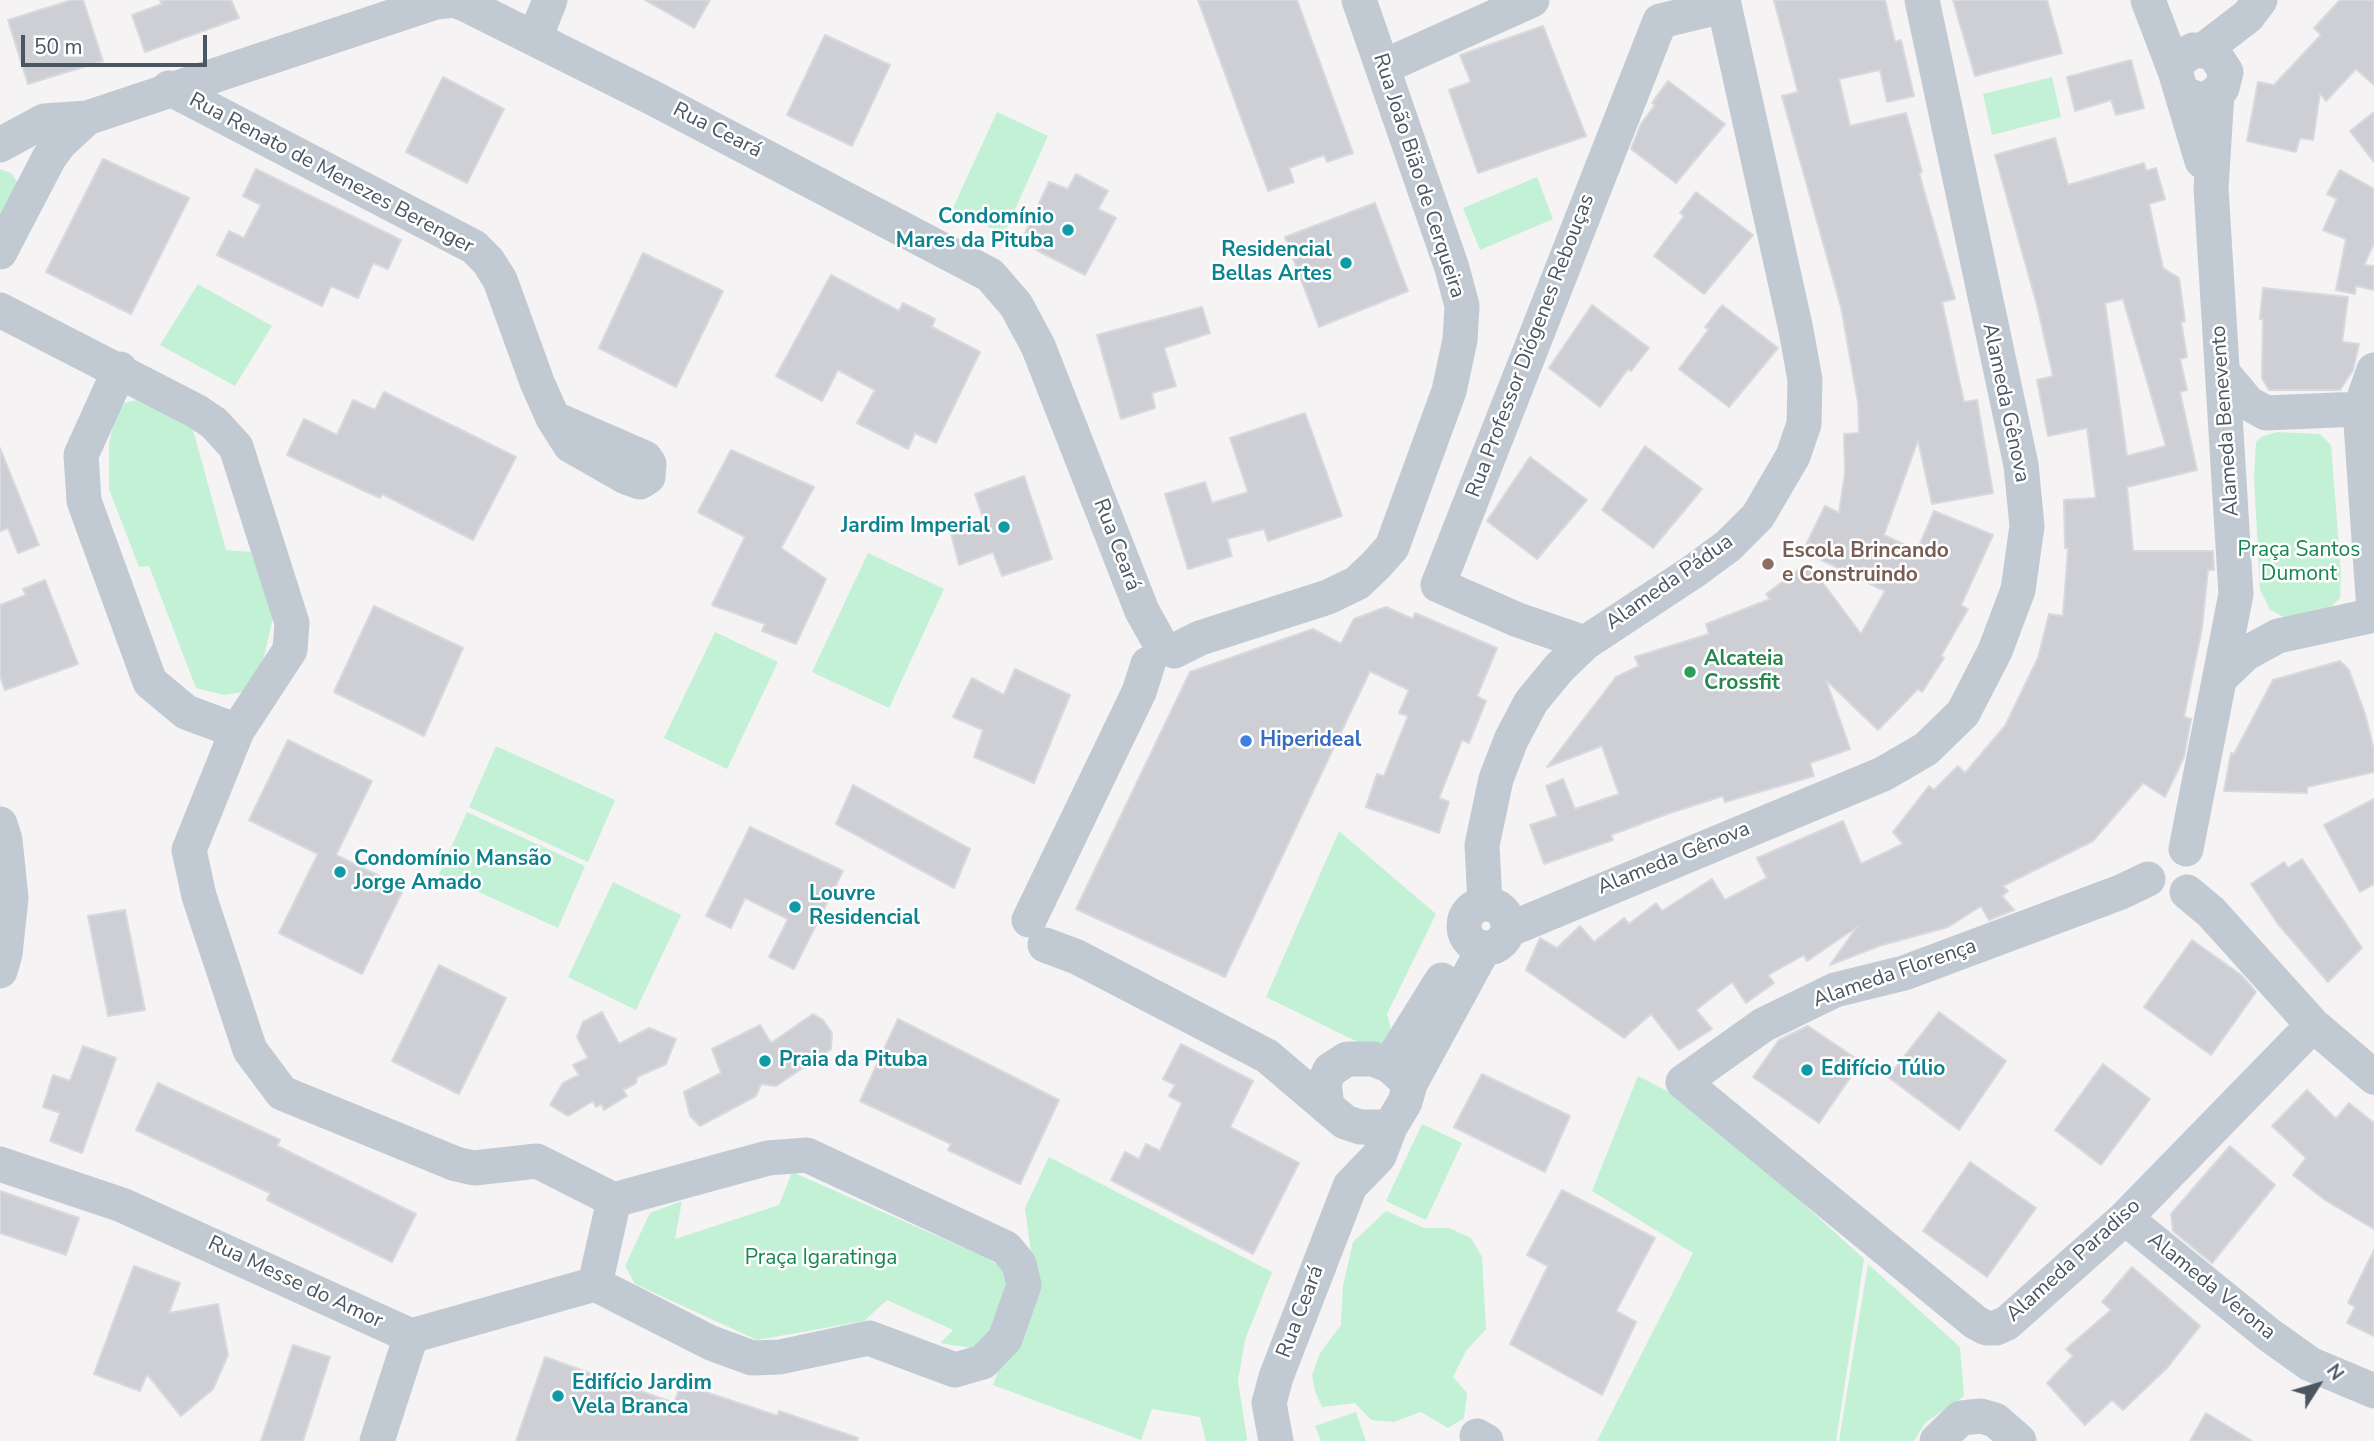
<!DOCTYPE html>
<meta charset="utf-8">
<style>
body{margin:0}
#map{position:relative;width:2374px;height:1441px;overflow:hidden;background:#f5f3f3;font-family:"Nunito Sans",sans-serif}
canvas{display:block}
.north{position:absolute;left:2283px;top:1350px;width:70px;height:70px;-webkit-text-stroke:5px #fff;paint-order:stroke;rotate:53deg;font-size:19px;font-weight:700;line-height:28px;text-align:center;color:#4a5661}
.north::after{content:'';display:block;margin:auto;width:24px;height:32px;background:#4a5661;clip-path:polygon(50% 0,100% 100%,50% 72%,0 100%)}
.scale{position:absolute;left:21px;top:35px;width:186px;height:32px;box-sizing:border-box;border:4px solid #4a5661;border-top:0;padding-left:9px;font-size:21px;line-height:24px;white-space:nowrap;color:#4a5661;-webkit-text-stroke:5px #fff;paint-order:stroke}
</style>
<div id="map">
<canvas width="2374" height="1441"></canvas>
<div class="north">N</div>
<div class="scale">50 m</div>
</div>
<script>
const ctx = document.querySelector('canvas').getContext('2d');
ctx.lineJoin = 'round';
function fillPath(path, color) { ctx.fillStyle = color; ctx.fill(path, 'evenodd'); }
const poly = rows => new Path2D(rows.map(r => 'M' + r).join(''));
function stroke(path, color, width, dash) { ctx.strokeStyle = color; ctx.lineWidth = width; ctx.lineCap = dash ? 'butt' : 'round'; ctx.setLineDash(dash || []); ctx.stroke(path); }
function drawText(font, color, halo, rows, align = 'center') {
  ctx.font = font + ' "Nunito Sans",sans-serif'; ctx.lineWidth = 5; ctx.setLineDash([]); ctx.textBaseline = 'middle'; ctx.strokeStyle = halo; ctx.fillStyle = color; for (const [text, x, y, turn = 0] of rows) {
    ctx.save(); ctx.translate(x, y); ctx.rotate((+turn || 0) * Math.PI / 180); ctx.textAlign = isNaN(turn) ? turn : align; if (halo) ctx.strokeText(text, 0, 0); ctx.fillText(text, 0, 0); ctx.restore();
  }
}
fillPath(poly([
 [2052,77,2061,117,1992,135,1983,94],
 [997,112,1048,136,1004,234,952,210],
 [0,169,11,173,20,186,0,225],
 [1537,177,1553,219,1480,250,1463,208],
 [198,284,272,326,235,386,160,345],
 [137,400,192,426,226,550,251,552,273,617,264,657,248,691,224,695,196,688,149,566,139,567,109,489,109,444,115,416,125,403],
 [2277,432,2320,434,2331,445,2341,573,2340,598,2332,606,2326,610,2284,617,2270,610,2260,589,2254,477,2256,442,2261,437],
 [868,553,944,589,889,708,812,672],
 [715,632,778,662,727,769,664,738],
 [496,746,615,800,588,862,469,807],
 [467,812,585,866,558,928,439,874],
 [1339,831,1436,914,1387,1014,1391,1030,1388,1043,1376,1051,1266,997],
 [613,882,681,915,636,1010,568,977],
 [1638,1076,1696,1106,1864,1259,1836,1441,1597,1441,1693,1253,1592,1191],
 [1422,1124,1462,1143,1426,1220,1386,1201],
 [1049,1157,1272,1272,1245,1340,1238,1381,1247,1439,1245,1441,1206,1441,1200,1417,1152,1409,1141,1440,993,1385,1034,1276,1025,1208],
 [792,1172,985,1257,1001,1267,1010,1280,995,1334,971,1348,940,1343,953,1330,887,1300,864,1321,757,1340,635,1284,625,1266,650,1213,682,1201,675,1239,779,1205],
 [1386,1211,1424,1228,1449,1228,1471,1238,1482,1257,1486,1329,1466,1351,1453,1377,1467,1393,1464,1418,1448,1428,1421,1412,1394,1422,1371,1420,1355,1403,1322,1407,1315,1391,1312,1375,1320,1353,1341,1325,1343,1286,1353,1242],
 [1868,1264,1960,1347,1964,1396,1925,1423,1914,1441,1839,1441],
 [1356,1412,1366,1441,1321,1441,1315,1426]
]), '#c3f1d5');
const building = poly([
 [72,0,83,0,103,61,28,84,8,20,72,0],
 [160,0,231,0,239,18,145,52,132,15,162,4,160,0],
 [645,0,710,0,694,28,645,0],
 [1198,0,1297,0,1353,153,1327,162,1324,155,1289,168,1294,182,1268,191,1198,0],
 [1774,0,1885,0,1895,42,1901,40,1914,96,1887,102,1880,70,1839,79,1850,126,1906,113,1922,172,1919,173,1955,299,1942,302,1964,402,1977,400,1993,493,1932,504,1918,440,1884,535,1917,551,1934,511,1993,535,1961,605,1968,609,1941,656,1944,658,1922,692,1918,689,1878,730,1826,680,1850,749,1810,763,1814,776,1725,802,1723,796,1667,814,1611,835,1613,840,1544,864,1530,825,1557,816,1546,786,1563,779,1575,809,1619,794,1602,746,1547,767,1616,677,1639,666,1635,657,1709,634,1706,624,1770,599,1766,594,1808,563,1861,634,1885,591,1803,551,1825,506,1839,513,1845,473,1844,434,1859,433,1858,402,1841,307,1782,96,1798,92,1774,0],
 [1953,0,2047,0,2062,53,1975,76,1953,0],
 [2340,0,2374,0,2374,85,2356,69,2326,101,2320,93,2313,140,2300,138,2296,152,2247,141,2258,82,2274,85,2321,35,2314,28,2340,0],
 [1543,26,1586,136,1478,173,1449,90,1471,82,1460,55,1543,26],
 [825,35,890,65,852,146,787,115,825,35],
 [2131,60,2144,108,2116,115,2111,100,2075,111,2067,77,2131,60],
 [443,77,504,109,467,183,406,152,443,77],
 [1668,81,1725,124,1676,183,1631,149,1641,124,1655,105,1652,103,1668,81],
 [2374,112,2374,162,2350,131,2374,112],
 [2055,138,2068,185,2144,163,2146,171,2156,168,2165,199,2149,204,2163,268,2179,278,2185,321,2181,322,2187,357,2180,359,2187,390,2180,392,2197,470,2127,487,2133,551,2213,551,2214,570,2208,570,2202,628,2184,717,2191,719,2184,757,2165,797,2143,783,2093,841,2003,886,2008,891,2002,896,2014,910,1989,920,1981,906,1948,927,1879,946,1830,965,1857,927,1807,961,1804,955,1768,975,1774,983,1746,1003,1732,982,1696,1010,1712,1029,1679,1050,1651,1014,1624,1038,1526,970,1540,938,1557,948,1580,926,1594,942,1624,918,1629,924,1656,903,1662,911,1712,879,1725,900,1767,878,1757,858,1843,821,1861,864,1903,844,1893,832,1929,786,1934,790,1958,766,1965,773,2005,726,2038,658,2049,614,2063,616,2068,548,2065,548,2064,500,2096,498,2087,428,2048,436,2037,380,2053,376,2037,305,1995,155,2055,138],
 [2123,299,2166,446,2127,456,2105,303,2123,299],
 [103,159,189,198,131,314,46,272,103,159],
 [256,169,401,240,388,269,373,263,358,298,331,286,322,306,217,255,229,231,244,238,261,205,243,196,256,169],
 [2340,170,2374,189,2374,243,2364,265,2374,266,2374,290,2356,286,2355,294,2336,290,2346,239,2323,230,2337,199,2327,194,2340,170],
 [1076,174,1108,191,1098,209,1116,218,1085,275,1021,242,1049,182,1068,189,1076,174],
 [1696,192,1753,235,1704,294,1654,256,1684,216,1680,213,1696,192],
 [1375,203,1408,291,1319,327,1285,237,1375,203],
 [643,253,723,291,676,387,599,348,643,253],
 [831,275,899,311,903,303,935,319,932,327,980,352,936,443,915,433,908,449,857,423,875,390,838,370,822,401,776,376,831,275],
 [2263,288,2348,297,2342,342,2359,344,2353,370,2340,390,2269,390,2262,378,2263,319,2260,319,2263,288],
 [1592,305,1649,348,1631,371,1628,369,1600,407,1549,368,1592,305],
 [1722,305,1778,348,1729,407,1679,369,1709,329,1705,327,1722,305],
 [1202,307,1210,333,1164,348,1176,386,1152,393,1155,408,1121,419,1097,335,1202,307],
 [384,392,516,457,473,540,382,494,380,498,287,455,304,419,337,435,353,400,375,410,384,392],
 [1305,413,1342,516,1268,541,1264,529,1227,539,1232,556,1188,569,1165,494,1205,482,1212,503,1248,492,1230,438,1305,413],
 [1645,446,1702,489,1653,548,1602,510,1645,446],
 [0,448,39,545,18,553,8,528,0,531,0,448],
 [731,450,814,487,781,548,826,579,796,644,762,631,765,624,712,605,745,537,698,512,731,450],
 [1530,457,1587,500,1537,559,1487,521,1530,457],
 [1024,476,1052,559,1002,576,993,552,959,565,951,533,984,521,975,494,1024,476],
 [45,580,78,664,5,690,0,676,0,605,26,595,23,589,45,580],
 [374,606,463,648,424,736,334,692,374,606],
 [1386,607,1413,619,1415,613,1497,648,1477,696,1486,701,1469,743,1462,740,1439,798,1449,802,1439,833,1366,807,1377,774,1384,776,1408,716,1399,713,1409,690,1370,671,1225,977,1076,909,1190,672,1313,629,1341,644,1354,619,1386,607],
 [2340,661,2349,670,2365,714,2374,750,2374,772,2307,787,2307,793,2224,791,2231,753,2234,754,2273,680,2340,661],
 [1015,669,1070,695,1034,783,974,757,983,730,953,717,972,678,1004,695,1015,669],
 [288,740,372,781,336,855,404,888,362,974,279,933,318,854,249,820,288,740],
 [853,785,970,849,954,888,836,824,853,785],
 [2374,799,2374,884,2360,892,2324,825,2374,799],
 [750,827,843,871,794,969,769,957,788,919,745,898,731,928,706,916,750,827],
 [2302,859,2362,948,2328,982,2278,924,2251,884,2284,862,2288,868,2302,859],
 [125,910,145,1010,108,1016,88,916,125,910],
 [2192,940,2241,975,2256,992,2211,1055,2144,1007,2192,940],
 [439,965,506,998,459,1094,392,1061,439,965],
 [602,1012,619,1044,649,1028,676,1039,666,1064,637,1077,636,1083,623,1090,627,1096,604,1110,601,1104,596,1107,593,1101,568,1116,550,1105,563,1083,579,1075,573,1065,588,1058,577,1037,583,1022,602,1012],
 [1939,1012,2006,1061,1959,1130,1888,1077,1939,1012],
 [813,1014,823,1020,832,1033,831,1049,776,1086,761,1084,756,1096,700,1126,690,1116,684,1092,721,1073,712,1049,760,1025,771,1043,813,1014],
 [898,1019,1059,1100,1020,1184,948,1150,951,1144,860,1101,898,1019],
 [1808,1026,1861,1062,1819,1123,1753,1077,1779,1040,1808,1026],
 [1181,1044,1253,1081,1230,1127,1299,1163,1253,1254,1111,1180,1125,1152,1139,1159,1146,1144,1160,1151,1182,1103,1169,1096,1175,1085,1163,1079,1181,1044],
 [83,1046,116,1058,82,1153,50,1141,60,1113,43,1107,53,1075,70,1081,83,1046],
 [2103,1064,2150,1099,2101,1165,2055,1130,2103,1064],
 [1482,1074,1570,1116,1545,1172,1454,1127,1482,1074],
 [158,1083,280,1140,277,1146,416,1214,392,1262,267,1200,270,1193,136,1130,158,1083],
 [2307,1090,2336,1119,2349,1103,2374,1123,2374,1229,2325,1200,2293,1175,2306,1158,2272,1126,2307,1090],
 [2230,1146,2275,1185,2212,1263,2173,1231,2171,1214,2230,1146],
 [1970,1162,2036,1208,1987,1277,1923,1231,1970,1162],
 [1562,1190,1655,1238,1616,1311,1636,1322,1602,1395,1510,1344,1548,1266,1527,1255,1562,1190],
 [0,1191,79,1218,66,1255,0,1233,0,1191],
 [2374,1250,2374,1336,2347,1323,2355,1307,2348,1303,2374,1250],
 [134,1266,180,1283,169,1313,218,1304,228,1355,213,1389,181,1416,147,1374,140,1391,94,1374,134,1266],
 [2132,1267,2200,1326,2167,1368,2123,1410,2112,1400,2085,1425,2047,1383,2073,1356,2066,1349,2111,1310,2102,1302,2132,1267],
 [293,1345,330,1357,303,1441,261,1441,293,1345],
 [545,1357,674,1403,681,1384,778,1416,779,1411,858,1438,857,1441,516,1441,545,1357],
 [2206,1413,2252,1441,2190,1441,2206,1413]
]);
fillPath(building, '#cdcfd5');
stroke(building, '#d7d9de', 2);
stroke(poly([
 [2148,0,2175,71],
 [535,38,550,0],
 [2205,49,2248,16,2260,0],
 [1383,67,1532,0],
 [169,88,474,247,488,261,500,280,537,382,553,418,570,445,626,477,640,482,648,477,649,464,645,458,553,418],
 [2184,94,2200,100,2209,98,2222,88,2226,72,2213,52,2193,50,2178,62,2175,71,2202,161],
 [0,145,44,121,87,118,436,2,454,0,467,5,653,98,990,275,1016,305,1038,346,1142,611,1156,636],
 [0,252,49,158,59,144,87,118],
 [0,310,196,411,214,423,236,447,292,623,290,650,237,731,189,850,199,896,250,1050,282,1093,456,1164,474,1168,537,1161,614,1200],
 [120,369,81,455,84,501,150,682,186,712,237,731],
 [2374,370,2360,409,2374,611],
 [2223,373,2248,403,2266,413,2360,409],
 [1585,643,1518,620,1438,585,1660,21,1724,6],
 [1174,651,1200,638,1328,597,1357,583,1376,565,1392,547,1449,391,1460,340,1462,306,1452,268,1359,0],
 [2221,677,2245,654,2278,636,2374,615],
 [0,824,5,840,11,898,5,954,0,971],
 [2186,849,2236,594,2211,188,2217,94],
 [2148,879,2121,892,1904,973,1835,990,1763,1025,1683,1082,1975,1322,1986,1328,1996,1328,2007,1323,2125,1218,2313,1025],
 [2187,892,2211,912,2313,1025,2374,1077],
 [1485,903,1482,845,1496,779,1511,740,1531,702,1559,668,1585,643,1694,571,1728,546,1758,516,1793,456,1804,424,1805,380,1796,330,1723,0],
 '1464 926a22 22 0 1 1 44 0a22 22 0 1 1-44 0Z',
 [1029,920,1139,692,1148,664],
 [1508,930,1883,774,1926,749,1963,713,1995,651,2018,590,2027,526,2021,465,1922,0],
 [1045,945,1077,957,1267,1056,1327,1107],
 [1389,1065,1442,980],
 [1410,1084,1389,1065,1373,1059,1347,1059,1330,1070,1324,1083,1327,1107,1345,1122,1360,1127,1390,1127,1405,1102,1410,1084,1484,948],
 [0,1164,122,1205,411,1336,595,1284],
 [2125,1218,2268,1334,2310,1364,2374,1391],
 [595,1284,711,1343,752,1358,780,1357,869,1338,955,1370,983,1362,1005,1339,1024,1285,1019,1264,1006,1248,807,1155,768,1158,614,1200],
 [595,1284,614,1200],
 [1477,1436,1486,1441],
 [377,1441,411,1336],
 [1276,1441,1269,1403,1276,1377,1350,1186,1379,1156,1390,1127],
 [1937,1441,1961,1418,1981,1416,1995,1420,2019,1441]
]), '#c1cad2', 35);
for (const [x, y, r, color] of [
 [1068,230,7,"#0f9aa8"],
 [1346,263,7,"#0f9aa8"],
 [1004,527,7,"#0f9aa8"],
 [1768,564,7,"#8d6e63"],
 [1690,672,7,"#2e9e5b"],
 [1246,741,7,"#3f7fe0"],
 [340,872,7,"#0f9aa8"],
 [795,907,7,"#0f9aa8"],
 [765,1061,7,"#0f9aa8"],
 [1807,1070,7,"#0f9aa8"],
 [558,1396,7,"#0f9aa8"]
]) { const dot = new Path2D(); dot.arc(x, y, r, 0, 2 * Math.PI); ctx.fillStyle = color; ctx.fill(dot); stroke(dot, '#fff', 2.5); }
drawText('21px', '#4a5661', '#fff', [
 ["Rua Ceará",717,131,27],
 ["Rua Renato de Menezes Berenger",331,174,28],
 ["Rua João Bião de Cerqueira",1418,176,72],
 ["Rua Professor Diógenes Rebouças",1531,346,-69],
 ["Alameda Gênova",2005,403,78],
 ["Alameda Benevento",2226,421,-94],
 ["Rua Ceará",1116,545,69],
 ["Alameda Pádua",1670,583,-35],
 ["Alameda Gênova",1674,859,-22],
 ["Alameda Florença",1895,974,-19],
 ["Alameda Paradiso",2074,1261,-42],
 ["Rua Messe do Amor",295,1283,25],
 ["Alameda Verona",2211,1287,39],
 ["Rua Ceará",1301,1312,-69]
]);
drawText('bold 21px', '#0d838f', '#fff', [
 ["Condomínio",1054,218,"right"],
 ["Mares da Pituba",1054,242,"right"],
 ["Residencial",1332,251,"right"],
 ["Bellas Artes",1332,275,"right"],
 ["Jardim Imperial",990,527,"right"],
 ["Condomínio Mansão",354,860],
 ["Jorge Amado",354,884],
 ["Louvre",809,895],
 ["Residencial",809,919],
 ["Praia da Pituba",779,1061],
 ["Edifício Túlio",1821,1070],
 ["Edifício Jardim",572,1384],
 ["Vela Branca",572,1408]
], 'left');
drawText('21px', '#17864f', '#fff', [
 ["Praça Santos",2299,551],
 ["Dumont",2299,575],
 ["Praça Igaratinga",821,1259]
]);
drawText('bold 21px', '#785e54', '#fff', [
 ["Escola Brincando",1782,552],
 ["e Construindo",1782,576]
], 'left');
drawText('bold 21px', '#27864d', '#fff', [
 ["Alcateia",1704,660],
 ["Crossfit",1704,684]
], 'left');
drawText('bold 21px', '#366cbe', '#fff', [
 ["Hiperideal",1260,741]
], 'left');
</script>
